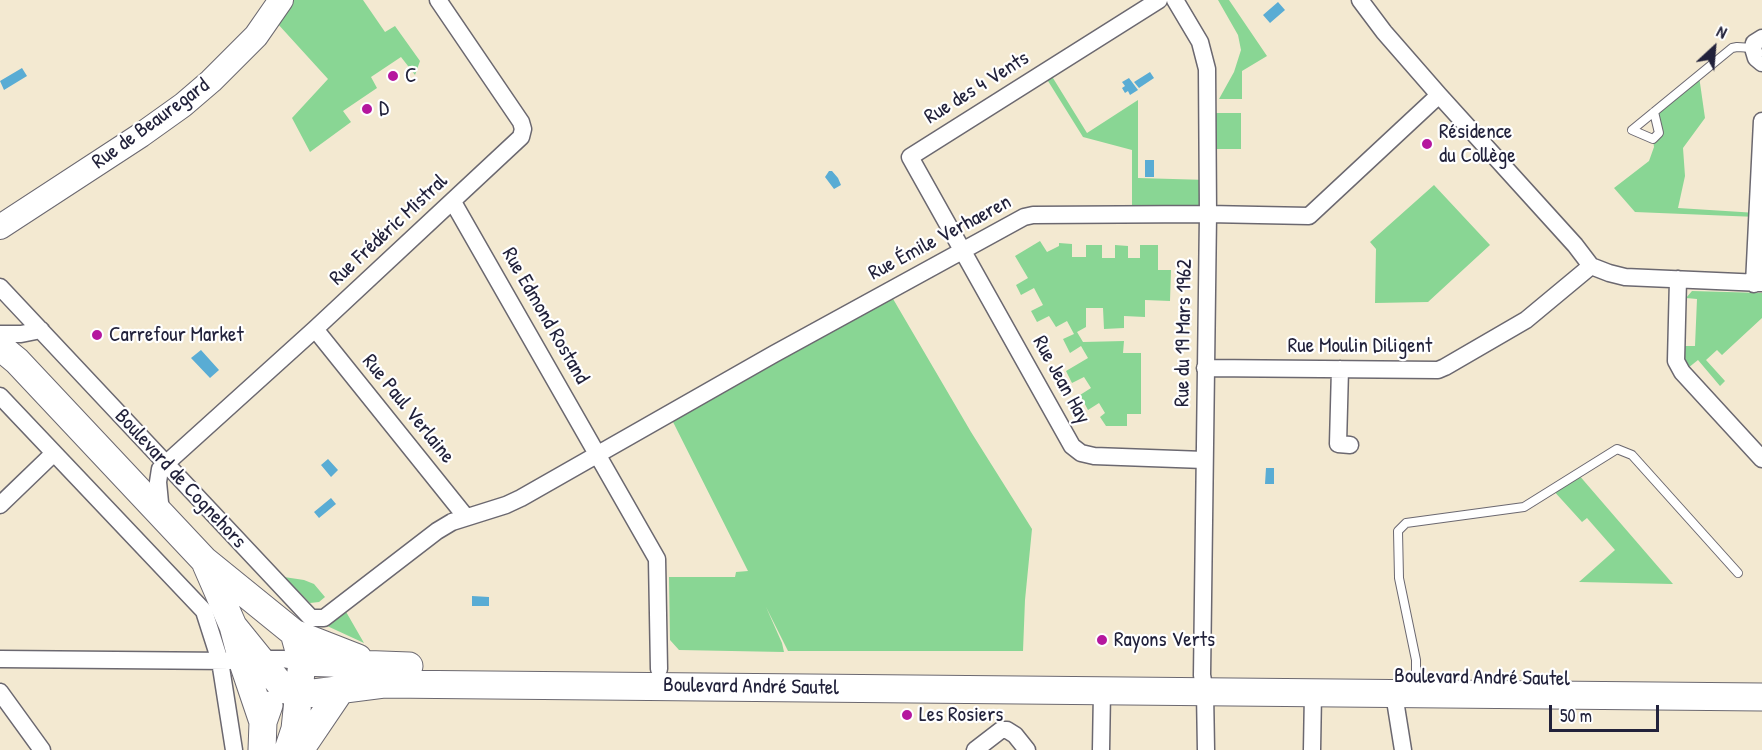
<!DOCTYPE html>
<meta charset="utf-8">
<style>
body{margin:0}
#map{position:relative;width:1762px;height:750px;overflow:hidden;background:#f3e9d1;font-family:"Patrick Hand",sans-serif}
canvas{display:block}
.north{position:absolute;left:1684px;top:18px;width:60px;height:60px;-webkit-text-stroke:4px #fff;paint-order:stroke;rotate:26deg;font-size:16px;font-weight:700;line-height:24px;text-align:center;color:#22223b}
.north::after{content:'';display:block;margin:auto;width:21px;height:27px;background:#22223b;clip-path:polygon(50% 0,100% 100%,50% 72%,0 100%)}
.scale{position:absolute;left:1549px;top:705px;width:110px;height:27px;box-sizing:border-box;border:3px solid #22223b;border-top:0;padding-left:8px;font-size:18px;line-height:21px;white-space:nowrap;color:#22223b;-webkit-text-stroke:4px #fff;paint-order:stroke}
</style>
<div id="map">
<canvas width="1762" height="750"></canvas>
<div class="north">N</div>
<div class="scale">50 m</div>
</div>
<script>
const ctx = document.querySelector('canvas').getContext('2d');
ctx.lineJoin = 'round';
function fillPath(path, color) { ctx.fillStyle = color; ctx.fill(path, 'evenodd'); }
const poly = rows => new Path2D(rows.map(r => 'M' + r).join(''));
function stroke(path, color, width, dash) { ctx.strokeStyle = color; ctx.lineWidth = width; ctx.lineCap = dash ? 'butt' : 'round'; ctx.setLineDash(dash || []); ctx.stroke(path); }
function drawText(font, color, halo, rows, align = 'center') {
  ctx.font = font + ' "Patrick Hand",sans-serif'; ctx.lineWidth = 4.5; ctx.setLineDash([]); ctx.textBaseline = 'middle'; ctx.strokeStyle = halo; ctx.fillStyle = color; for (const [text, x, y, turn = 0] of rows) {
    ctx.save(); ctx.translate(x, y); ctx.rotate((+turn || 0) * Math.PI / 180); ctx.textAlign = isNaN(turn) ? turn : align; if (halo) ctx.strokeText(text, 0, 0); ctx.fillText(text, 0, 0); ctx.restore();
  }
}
fillPath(poly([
 [290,0,363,0,385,32,395,26,420,61,415,75,401,57,371,77,377,88,343,111,351,122,310,152,292,118,328,79,277,23],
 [1218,0,1229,0,1267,56,1242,71,1242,99,1219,99,1234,72,1241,50,1238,35],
 [1048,70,1087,133,1138,100,1138,178,1208,180,1208,214,1132,214,1132,150,1083,137,1043,73],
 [1699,76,1705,118,1683,148,1685,176,1678,208,1757,213,1757,217,1635,212,1614,188,1649,161,1654,147,1653,139,1659,133,1654,112],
 [1208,113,1241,113,1241,149,1208,149],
 [1434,185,1490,245,1428,302,1375,303,1376,249,1370,242],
 [1040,241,1047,252,1059,246,1059,243,1072,244,1072,257,1086,257,1086,245,1102,245,1102,258,1115,258,1115,245,1128,246,1128,258,1140,258,1140,245,1158,245,1158,270,1171,270,1170,301,1145,300,1145,317,1124,316,1124,328,1104,329,1103,308,1086,308,1086,327,1077,332,1083,342,1124,341,1123,353,1141,353,1141,414,1127,414,1127,426,1106,426,1100,417,1105,413,1099,403,1088,410,1080,395,1091,388,1084,377,1072,383,1066,371,1088,358,1081,346,1070,353,1063,339,1074,334,1067,321,1056,327,1049,316,1037,322,1031,311,1043,305,1034,288,1021,295,1016,285,1028,278,1015,256],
 [1692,291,1762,293,1762,318,1722,355,1717,350,1706,360,1725,381,1720,386,1698,360,1688,368,1685,363,1680,346,1695,346,1697,299,1686,298],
 [889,292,971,432,1032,529,1025,600,1023,651,788,651,766,607,782,643,784,652,679,650,670,640,669,577,735,577,736,572,748,571,669,414],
 [1578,474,1673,584,1579,582,1615,550,1587,518,1582,522,1552,489],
 [284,577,304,580,314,584,325,597,319,602,310,603],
 [345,610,364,643,325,625]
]), '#89d694');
fillPath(poly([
 [1278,2,1285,10,1270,23,1263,15],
 [22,68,27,76,4,90,0,81],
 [1150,72,1154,78,1139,88,1134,82],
 [1129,78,1138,90,1130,95,1128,91,1125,93,1122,88,1125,86,1122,82],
 [1145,160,1154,160,1154,177,1145,177],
 [829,171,832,171,838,178,841,185,834,189,825,177],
 [201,350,219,370,210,378,191,358],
 [328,459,338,470,331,477,321,465],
 [1266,468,1274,468,1274,484,1265,484],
 [331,498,336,504,319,518,314,512],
 [472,596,489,597,489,606,472,606]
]), '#59acd4');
const lane = poly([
 [1654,112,1659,133,1653,139,1632,130,1732,48,1737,47,1753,48],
 [1416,677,1416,660,1399,578,1398,531,1406,523,1524,507,1617,449,1632,455,1738,573]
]);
const street = poly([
 [1159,0,910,157,1072,446,1081,453,1094,456,1204,460],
 [1175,0,1200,42,1207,69,1208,214,1202,675,1205,692,1206,750],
 [1360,0,1384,32,1439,95,1575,245,1591,266],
 [1762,38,1754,43,1753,48,1756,58,1762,63],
 [453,202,657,559,659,669],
 [1591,266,1609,273,1625,277,1762,283],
 [1678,279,1676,361,1682,372,1762,459],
 [1754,284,1762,121],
 [0,287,311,618,324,618,437,531,452,522,506,505,521,498,774,354,1024,217,1033,215,1208,214,1309,216,1439,95],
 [315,329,466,517],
 [0,334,21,334,41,330],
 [1205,368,1438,370,1445,367,1526,320,1591,266],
 [1340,369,1338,444,1350,445],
 [0,396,204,611,220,661,234,750],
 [0,505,54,453],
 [161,513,158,482,160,469,315,329,521,137,523,129,521,122,438,0],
 [0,659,230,661],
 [256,659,283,659,302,662],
 [0,692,42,750],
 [1394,694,1403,750],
 [975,750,1001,730,1007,730,1015,735,1027,750],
 [1101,750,1102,691],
 [1312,750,1313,693]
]);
const secondary = poly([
 [0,227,141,135,183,105,211,81,256,36,281,0]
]);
const primary = poly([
 [0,347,17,361,204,560,294,633,302,662,295,729,288,750],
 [206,564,233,626,242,660,263,722],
 [233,626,280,684,289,691,298,695,384,684,1762,697],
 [294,633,358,658],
 [302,662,409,666],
 [262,750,263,722,269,705],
 [300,750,342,688]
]);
stroke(lane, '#6b6870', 10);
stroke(street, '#6b6870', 19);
stroke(secondary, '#6b6870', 26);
stroke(primary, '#6b6870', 29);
stroke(lane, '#fff', 8);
stroke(street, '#fff', 16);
stroke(secondary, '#fff', 24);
stroke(primary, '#fff', 27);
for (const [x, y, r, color] of [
 [393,76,6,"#b5179e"],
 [367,109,6,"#b5179e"],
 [1427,144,6,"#b5179e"],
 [97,335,6,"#b5179e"],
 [1102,640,6,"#b5179e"],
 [907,715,6,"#b5179e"]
]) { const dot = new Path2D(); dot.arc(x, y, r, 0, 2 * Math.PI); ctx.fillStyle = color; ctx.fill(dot); stroke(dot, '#fff', 2); }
drawText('21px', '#22223b', '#fff', [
 ["C",405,76],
 ["D",379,109],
 ["Résidence",1439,132],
 ["du Collège",1439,156],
 ["Carrefour Market",109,335],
 ["Rayons Verts",1114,640],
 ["Les Rosiers",919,715]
], 'left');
drawText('21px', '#22223b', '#fff', [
 ["Rue des 4 Vents",977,88,-32],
 ["Rue de Beauregard",151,124,-36],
 ["Rue Frédéric Mistral",389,230,-43],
 ["Rue Émile Verhaeren",940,238,-28],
 ["Rue Edmond Rostand",545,316,60],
 ["Rue du 19 Mars 1962",1184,333,-89],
 ["Rue Moulin Diligent",1360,346],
 ["Rue Jean Hay",1061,380,61],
 ["Rue Paul Verlaine",408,409,51],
 ["Boulevard de Cognehors",180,479,47],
 ["Boulevard André Sautel",1482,678,1],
 ["Boulevard André Sautel",751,687,1]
]);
</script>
